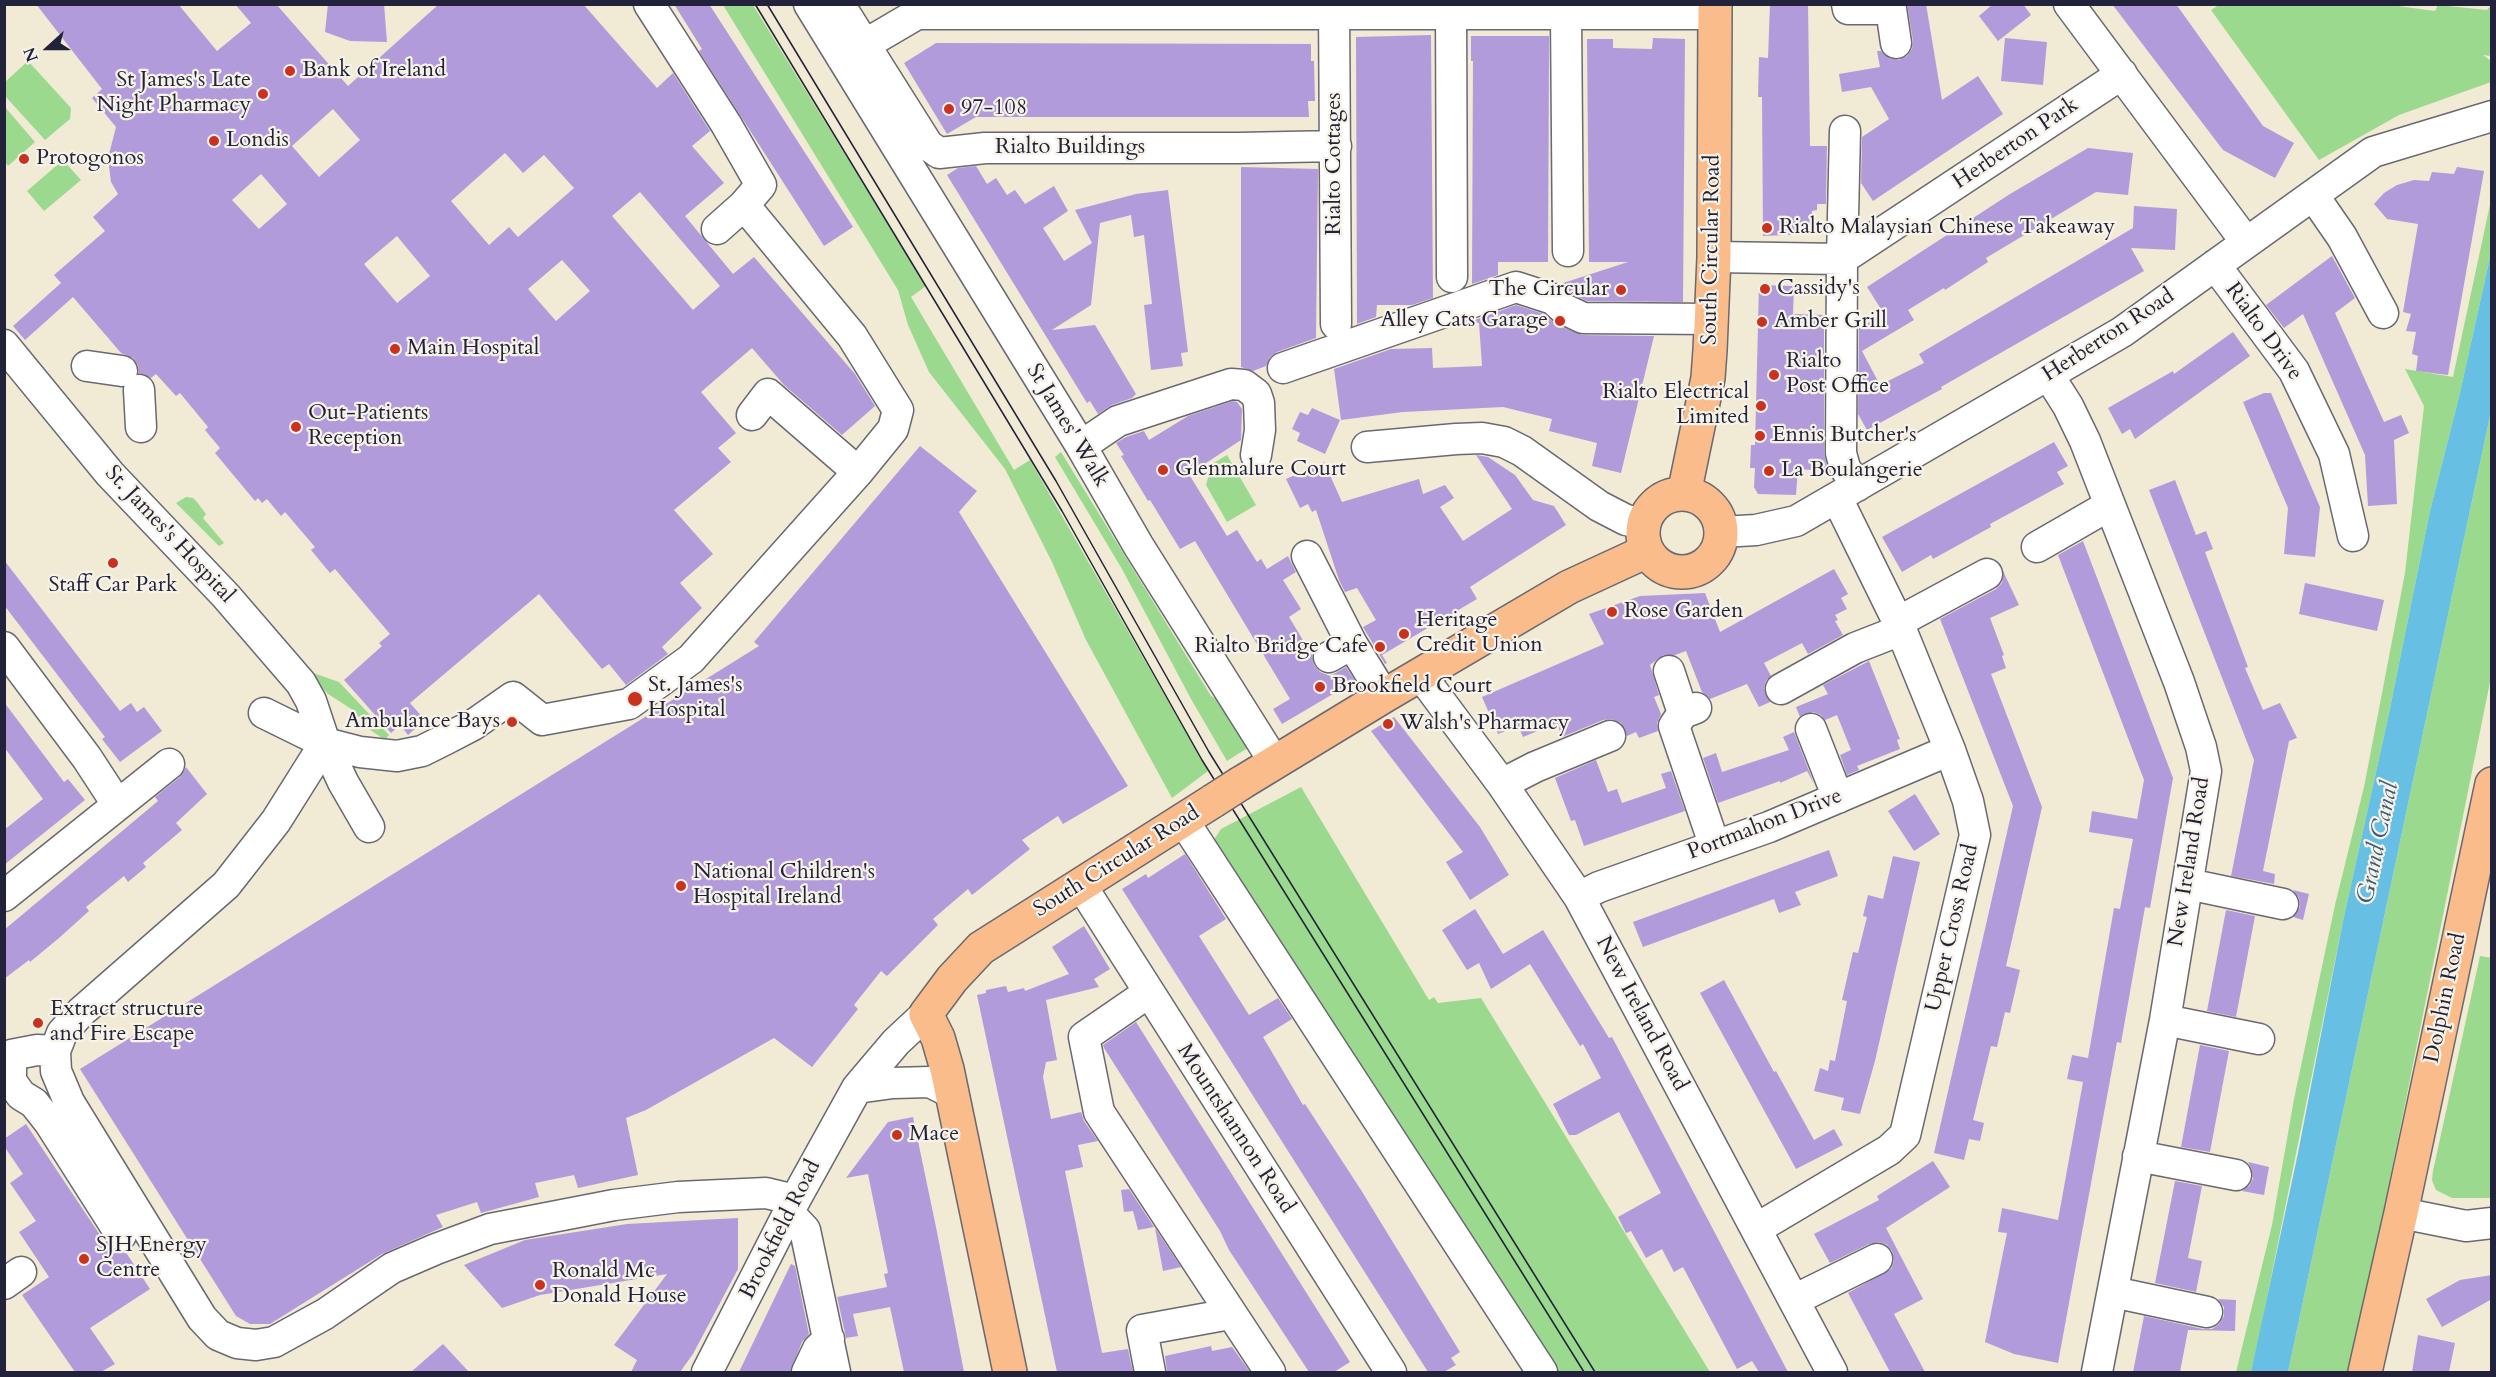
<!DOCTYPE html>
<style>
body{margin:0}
#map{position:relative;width:2496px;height:1377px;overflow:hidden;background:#f1ead4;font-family:Cardo,serif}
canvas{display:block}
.frame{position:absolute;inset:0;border:6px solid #22223b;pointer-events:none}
.north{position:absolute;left:18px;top:18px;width:60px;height:60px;-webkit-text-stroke:4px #f7f3e8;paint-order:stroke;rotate:249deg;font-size:16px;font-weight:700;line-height:24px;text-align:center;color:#22223b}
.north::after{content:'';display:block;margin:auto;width:21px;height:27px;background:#22223b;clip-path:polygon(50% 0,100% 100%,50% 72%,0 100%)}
</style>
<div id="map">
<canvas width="2496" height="1377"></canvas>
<div class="frame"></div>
<div class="north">N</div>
</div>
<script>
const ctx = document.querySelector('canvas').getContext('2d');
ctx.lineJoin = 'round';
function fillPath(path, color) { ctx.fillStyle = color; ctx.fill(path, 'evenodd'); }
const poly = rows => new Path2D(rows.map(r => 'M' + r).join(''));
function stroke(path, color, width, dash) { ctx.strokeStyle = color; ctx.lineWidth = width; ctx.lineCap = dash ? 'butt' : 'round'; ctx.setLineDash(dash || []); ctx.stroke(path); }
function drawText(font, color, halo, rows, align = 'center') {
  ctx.font = font + ' Cardo,serif'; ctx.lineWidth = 4.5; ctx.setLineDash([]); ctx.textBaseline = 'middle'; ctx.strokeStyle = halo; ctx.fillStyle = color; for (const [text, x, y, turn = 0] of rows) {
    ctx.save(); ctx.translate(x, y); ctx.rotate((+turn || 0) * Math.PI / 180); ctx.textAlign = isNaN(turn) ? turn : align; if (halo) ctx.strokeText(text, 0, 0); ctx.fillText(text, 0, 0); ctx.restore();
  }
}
fillPath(poly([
 [723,5,753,5,926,286,911,297,1014,470,1030,460,1208,771,1172,798,1086,640,1052,562,1005,469,929,372,908,325,898,290],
 [2219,5,2383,4,2435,11,2438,5,2487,10,2491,5,2491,56,2483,55,2491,61,2491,82,2399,115,2319,160,2211,10],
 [28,61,71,108,70,119,45,140,5,96,5,82],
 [5,107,35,142,8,166,5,162],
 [63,160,81,180,44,211,27,191],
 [2491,200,2491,253,2459,397,2430,511,2388,718,2343,921,2257,1347,2251,1372,2236,1372,2272,1225,2294,1099,2335,905,2364,787,2405,573,2424,406,2405,369,2453,377],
 [2491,411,2491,677,2351,1372,2288,1372],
 [1061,452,1211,696,1224,704,1248,740,1246,749,1227,761,1191,699,1122,569,1055,457],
 [1227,455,1256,505,1227,522,1206,485,1212,464],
 [186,497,193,498,197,502,206,514,203,518,224,543,219,546,176,503],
 [313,673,339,682,389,735,385,740,366,727,353,710,328,694,310,675],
 [1301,787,1429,1000,1434,997,1438,1003,1481,998,1710,1372,1546,1372,1213,841,1221,829],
 [2480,956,2492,958,2491,1198,2452,1198,2436,1190,2432,1180,2433,1171]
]), '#9bd98e');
fillPath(poly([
 [2491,253,2491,411,2288,1372,2251,1372,2298,1153,2343,921,2388,718,2430,511,2459,397]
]), '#67c0e4');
fillPath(poly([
 [36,4,178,4,217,51,251,23,235,4,276,4,348,86,439,4,583,4,657,88,673,73,710,131,692,146,724,183,685,216,733,274,754,257,855,374,875,406,842,435,784,385,752,348,701,392,736,433,718,448,731,462,674,510,713,554,680,583,702,608,662,647,668,654,626,685,609,664,602,669,539,594,410,703,425,720,408,735,400,725,391,733,344,680,382,646,379,643,390,634,335,569,330,573,311,550,315,547,285,512,281,516,267,499,262,503,258,498,255,501,215,453,220,448,205,430,208,427,180,393,176,396,156,374,151,378,139,373,138,365,133,358,121,353,73,297,25,340,13,326,61,283,54,275,105,231,93,217,118,194,111,182,108,158,116,127,92,98,102,89],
 [333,109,360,140,319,177,292,146],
 [505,153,523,173,544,155,574,188,518,237,509,227,489,245,451,201],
 [261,174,287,204,259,229,232,200],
 [640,192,720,286,693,310,612,216],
 [397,236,430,276,397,303,364,264],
 [562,260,590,291,556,321,528,289],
 [328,4,384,4,387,42,350,41,325,32],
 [674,4,709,4,853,227,824,246,699,51,702,49],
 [1770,4,1808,4,1810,146,1827,146,1826,204,1817,204,1817,210,1812,211,1812,234,1763,236,1762,97,1758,97,1759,57,1768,58],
 [1907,4,1926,4,1942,100,1978,76,2003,114,1873,201,1861,183,1862,137,1889,119,1871,87,1842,92,1839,74,1880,67,1877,51,1881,51,1890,59,1899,60,1907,56,1912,49,1913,41],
 [1993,4,2023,4,2031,15,1998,41,1979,16],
 [2112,4,2176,4,2263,126,2294,143,2275,178,2223,150],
 [1431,35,1433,298,1412,305,1377,305,1376,317,1357,324,1356,37],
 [1471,36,1549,36,1549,58,1548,262,1498,262,1498,275,1472,284,1473,61,1471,61],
 [1653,38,1685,39,1683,302,1587,301,1574,295,1560,284,1628,262,1589,262,1587,39,1613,39,1613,48,1652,49],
 [2005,38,2047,42,2043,85,2001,81],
 [936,43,1311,44,1311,61,1314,61,1315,101,1308,101,1309,117,976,117,947,134,904,63],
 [2088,148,2133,153,2128,195,2096,192,1986,258,1988,262,1945,290,1944,288,1908,310,1914,320,1862,351,1880,385,1924,363,1919,354,2133,228,2134,206,2177,209,2175,250,2131,248,2144,271,1941,387,1942,389,1867,430,1858,414,1859,328,1884,314,1867,287,2010,194],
 [976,166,987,184,996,178,1007,195,1015,190,1025,204,1054,186,1068,211,1043,228,1064,261,1092,243,1075,210,1136,194,1168,190,1188,352,1181,353,1183,366,1151,370,1144,305,1152,304,1144,235,1134,237,1131,215,1100,223,1091,305,1052,330,1095,325,1136,394,1132,398,1112,405,1098,414,1090,401,1087,403,947,175,958,168],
 [1241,167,1318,169,1316,338,1277,352,1270,357,1266,366,1253,371,1241,367],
 [2457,167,2484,171,2448,375,2416,371,2418,356,2412,354,2416,332,2406,331,2411,314,2403,312,2418,224,2387,219,2374,204,2384,193,2397,185,2414,180,2429,181,2432,172,2454,174],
 [2332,256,2355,298,2335,313,2384,422,2401,415,2409,433,2394,440,2397,504,2368,506,2365,455,2303,314,2284,328,2266,305],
 [1759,285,1794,286,1793,314,1824,315,1824,453,1828,471,1798,469,1796,495,1758,494,1754,487,1755,468,1750,468,1751,445,1755,445],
 [1516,305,1544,314,1557,325,1582,335,1654,336,1621,473,1592,466,1597,443,1549,431,1552,419,1503,407,1403,412,1341,420,1334,369,1391,349,1432,348,1433,368,1482,366,1479,323,1472,321],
 [2233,332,2250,356,2135,439,2130,429,2122,434,2108,408,2173,371,2174,374],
 [2264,393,2271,393,2320,507,2315,557,2284,554,2288,508,2243,402],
 [1233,401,1237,402,1242,409,1241,440,1197,469,1198,472,1190,476,1227,536,1237,530,1257,562,1261,559,1267,569,1288,556,1296,572,1283,580,1301,609,1289,617,1312,655,1314,665,1320,672,1330,676,1346,667,1355,681,1282,724,1273,709,1290,699,1195,541,1180,549,1150,500,1148,501,1121,456,1124,455,1116,443,1126,437,1144,431,1149,440,1188,416],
 [1312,408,1340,420,1325,454,1297,441,1300,433,1292,429,1300,412,1308,415],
 [2054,442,2068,466,2057,472,2064,484,1990,524,1991,527,1933,559,1931,555,1902,572,1882,537],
 [920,446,977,491,959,512,1128,786,1063,824,1058,816,1022,840,1030,849,972,895,968,889,933,919,938,925,887,976,881,971,854,1005,858,1009,812,1067,774,1038,646,1110,626,1118,638,1175,578,1188,574,1175,535,1183,539,1197,481,1213,477,1202,436,1215,443,1227,382,1254,270,1324,250,1324,236,1316,80,1069,759,646,754,642],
 [1476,455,1488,457,1515,475,1533,500,1554,506,1566,525,1470,587,1477,599,1382,655,1387,663,1385,664,1363,627,1376,620,1357,588,1345,592,1339,580,1316,510,1312,512,1308,504,1300,508,1286,479,1324,462,1342,502,1419,479,1423,494,1445,485,1454,498,1440,507,1463,541,1512,509],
 [2175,480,2196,535,2206,531,2213,549,2205,552,2248,667,2245,668,2263,710,2280,703,2297,738,2289,741,2263,871,2275,874,2274,884,2231,876,2254,760,2149,490],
 [2083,541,2173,778,2150,908,2145,907,2121,1043,2117,1042,2058,1363,2014,1354,1985,1342,2007,1233,1998,1232,2002,1208,2058,1220,2083,1082,2067,1079,2072,1055,2088,1058,2114,908,2120,909,2133,839,2089,832,2092,811,2137,819,2144,780,2058,555],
 [4,560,120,711,131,703,137,712,144,707,162,731,120,762,102,739,105,737,4,605],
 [1834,569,1848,594,1841,598,1847,609,1835,615,1838,620,1835,621,1843,635,1808,654,1802,643,1764,663,1771,676,1766,681,1764,689,1770,702,1759,707,1747,684,1710,699,1702,692,1686,651,1675,655,1663,655,1650,665,1659,695,1654,697,1661,714,1657,723,1658,731,1639,738,1636,732,1627,736,1621,723,1612,719,1603,720,1562,737,1557,723,1523,737,1518,726,1498,734,1482,697,1604,644,1589,614,1640,596,1705,593,1720,632],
 [2003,571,2019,605,1990,618,2004,655,2002,656,2006,668,1991,674,2042,807,2006,966,2020,970,2010,1013,2005,1012,1997,1047,1991,1046,1973,1120,1984,1123,1980,1141,1969,1139,1964,1160,1934,1153,2013,806,1940,619,1996,589,2002,583],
 [2305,583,2384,600,2377,631,2299,614],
 [1869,661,1900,739,1897,740,1900,749,1857,766,1859,770,1847,775,1840,755,1851,750,1837,715,1825,720,1821,715,1813,712,1800,717,1796,707,1828,694,1823,685],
 [4,702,64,782,68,779,85,800,4,865,4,830,43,799,4,747],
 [1394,717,1480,827,1509,875,1470,900,1446,862,1463,852,1371,731],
 [1794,732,1814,784,1807,771,1780,783,1780,781,1718,803,1703,758,1716,753,1722,772,1789,750,1783,737],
 [1596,760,1608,792,1617,789,1622,803,1666,788,1661,774,1671,771,1685,811,1584,846,1575,820,1571,821,1555,778],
 [186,767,207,794,176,823,182,830,143,863,146,867,128,882,124,876,86,907,89,911,59,938,30,962,29,960,4,979,4,930,158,801,155,797,180,777],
 [1915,794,1940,834,1914,851,1888,811],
 [1829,850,1838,876,1795,892,1801,905,1779,913,1774,899,1643,947,1633,922],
 [1185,854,1226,919,1199,936,1249,1015,1278,998,1292,1019,1263,1037,1303,1105,1305,1104,1361,1190,1460,1352,1451,1358,1456,1365,1444,1372,1428,1372,1122,889,1146,874,1148,878],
 [1893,856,1920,862,1875,1061,1860,1114,1841,1110,1844,1098,1814,1091,1820,1068,1828,1071,1830,1060,1835,1061,1847,1001,1842,1000,1853,952,1858,953,1867,917,1863,916,1868,895,1883,899],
 [2293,890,2309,894,2303,920,2293,917,2300,907,2299,898],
 [1475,909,1503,954,1543,930,1609,1038,1612,1037,1788,1372,1759,1372,1752,1361,1737,1369,1683,1267,1674,1272,1662,1249,1646,1258,1631,1231,1626,1233,1618,1217,1661,1193,1619,1112,1576,1135,1569,1135,1553,1104,1601,1078,1583,1044,1580,1046,1530,964,1491,989,1479,963,1467,970,1442,930],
 [2226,910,2255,916,2236,1017,2207,1011],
 [1084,926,1110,969,1094,979,1099,987,1046,1000,1057,1060,1046,1062,1043,1077,1051,1119,1081,1112,1084,1121,1098,1141,1078,1145,1083,1167,1065,1171,1102,1353,1128,1349,1133,1372,1057,1372,977,995,986,993,986,990,1006,986,1008,992,1024,988,1025,991,1069,974,1052,947],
 [1724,980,1774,1072,1776,1071,1814,1140,1834,1129,1843,1145,1796,1169,1700,993],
 [1136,1022,1350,1362,1334,1372,1309,1372,1229,1250,1220,1231,1104,1048,1103,1045],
 [2200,1045,2229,1051,2210,1152,2181,1147],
 [913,1117,937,1232,964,1372,904,1372,890,1307,853,1314,858,1336,846,1338,835,1287,837,1297,887,1287,884,1274,888,1273,868,1174,846,1178,888,1122],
 [26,1124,106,1244,114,1251,125,1251,150,1289,90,1328,115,1364,101,1372,75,1372,22,1295,49,1277,19,1232,36,1221,10,1183,23,1174,4,1146,4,1139],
 [1933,1161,1950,1187,1886,1228,1923,1299,1894,1314,1925,1372,1890,1372,1848,1293,1891,1269,1894,1261,1892,1251,1886,1244,1878,1242,1869,1244,1830,1263,1814,1234,1879,1200,1877,1196],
 [2248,1162,2269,1167,2264,1195,2242,1191,2249,1186,2253,1179,2252,1170],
 [2175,1181,2202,1186,2188,1258,2202,1261,2196,1292,2155,1283],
 [1129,1189,1154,1227,1138,1230,1133,1211,1124,1212,1121,1190],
 [738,1218,738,1269,693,1354,680,1372,631,1372,637,1360,614,1345,667,1274,540,1295,502,1308,464,1265,525,1240,627,1224],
 [1155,1228,1181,1267,1163,1271],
 [791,1264,795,1266,809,1334,802,1342,790,1372,739,1372],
 [2492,1275,2492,1299,2442,1327,2426,1299,2460,1280],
 [2218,1299,2236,1300,2235,1331,2188,1330,2180,1372,2133,1372,2144,1316,2203,1329,2212,1329,2219,1324,2224,1316,2224,1307],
 [2418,1335,2455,1343,2449,1372,2412,1372],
 [443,1344,469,1372,411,1372],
 [1211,1346,1212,1351,1232,1347,1250,1372,1167,1372,1165,1356]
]), '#b29bdb');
const minor = poly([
 [649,4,726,124,761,185,744,205],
 [809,4,1081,446,1138,545,1275,763],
 [839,4,928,145,939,153,985,148,1239,148,1336,146],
 [1334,4,1336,324],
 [1451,4,1452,277],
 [1847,4,1848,9,1891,9,1896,43],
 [2069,4,2246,242],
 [1566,15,1568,251],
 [842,58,917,14,1715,14],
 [1845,131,1842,259,1841,453,1845,468,1857,486],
 [2313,195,2342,237,2383,313],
 [717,229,744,205,852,336,898,410,893,429,858,472,768,394,752,415],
 [1714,257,1842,259,2122,74],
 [2215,265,2294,371,2334,454,2353,536],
 [4,345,110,474,226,596,301,683,311,701,325,743,343,782,369,827],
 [87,366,122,371],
 [1283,368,1516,287,1553,299,1564,309,1583,318,1712,319],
 [2049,376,2068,406,2085,441,2179,682,2201,747,2206,771,2165,1020,2097,1372],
 [139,390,141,427],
 [1081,446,1118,421,1231,384,1244,385,1256,394,1259,403,1260,430,1256,455],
 [1367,447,1456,439,1482,438,1504,442,1522,451,1599,506,1626,520,1644,524],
 [1722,532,1756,530,1796,521,2122,332,2373,152,2492,116],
 [2037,547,2110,505],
 [1307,556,1352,644,1384,696],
 [1898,622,1987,574],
 [4,647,87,758,117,804],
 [1329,657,1352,644],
 [1669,671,1683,713],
 [1420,674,1502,784,1579,897,1832,1372],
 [1781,689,1855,648,1901,630],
 [1696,708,1683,713,1674,726,1714,844],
 [264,713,325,743,360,752,397,756,422,751,446,739,473,725,513,697,542,720,629,704,691,659,858,472],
 [1811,729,1838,798],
 [325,743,276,821,226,885,81,1012,62,1033,55,1051,56,1071,69,1102,202,1318,218,1335,237,1343,256,1345,274,1342,325,1314,392,1268,436,1249,490,1229,614,1205,678,1197,766,1193,795,1200],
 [1502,784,1535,767,1610,736],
 [1183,820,1542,1372],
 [2188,884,2283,904],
 [1081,885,1391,1372],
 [4,896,169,764],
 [1579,897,1599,887,1769,827,1950,750],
 [1148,993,1084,1037,1099,1112,1270,1372],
 [2165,1020,2259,1039],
 [55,1051,37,1050,11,1055,11,1081,21,1095,34,1103,49,1122,121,1235],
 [857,1088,893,1083,930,1082,952,1093],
 [2138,1156,2236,1175],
 [789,1213,805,1230,835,1372],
 [2401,1213,2466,1226,2492,1223],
 [1756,1229,1889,1150,1905,1135,1975,835,1968,801,1950,750,1898,622,1837,498],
 [4,1284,21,1272],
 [2113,1292,2207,1312],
 [1794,1300,1877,1259],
 [707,1372,795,1200,857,1088,896,1042,926,1014],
 [807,1372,818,1349,829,1339],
 [1150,1372,1142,1330,1230,1314]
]);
const major = poly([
 '1643 533a39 39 0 1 1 78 0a39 39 0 1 1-78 0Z',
 [1684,494,1708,378,1710,350,1714,257,1715,4],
 [1241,783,1384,696,1569,587,1647,551],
 [1010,1372,947,1069,938,1038,926,1014,952,979,981,948,1213,801],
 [2365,1372,2401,1213,2492,784]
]);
stroke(minor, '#6a6871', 33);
stroke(major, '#6a6871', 36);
stroke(minor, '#fff', 30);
stroke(major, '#fabc8b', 33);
stroke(poly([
 [755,4,1062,511,1202,760,1584,1372],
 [767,4,1056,481,1209,752,1595,1372]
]), '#22223b', 1.5);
const majorBridge = poly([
 [1213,801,1241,783]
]);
stroke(majorBridge, '#6a6871', 36, []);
stroke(majorBridge, '#fabc8b', 33);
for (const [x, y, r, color] of [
 [290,71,6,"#c8321e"],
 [263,94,6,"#c8321e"],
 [949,109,6,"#c8321e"],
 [214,141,6,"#c8321e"],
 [24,159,6,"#c8321e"],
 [1767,228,6,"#c8321e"],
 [1765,289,6,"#c8321e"],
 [1621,290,6,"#c8321e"],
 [1560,321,6,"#c8321e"],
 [1762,322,6,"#c8321e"],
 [395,349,6,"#c8321e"],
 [1774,375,6,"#c8321e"],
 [1761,406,6,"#c8321e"],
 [296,427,6,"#c8321e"],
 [1760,436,6,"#c8321e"],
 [1163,470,6,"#c8321e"],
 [1769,471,6,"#c8321e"],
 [113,563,6,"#c8321e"],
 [1612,612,6,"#c8321e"],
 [1404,634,6,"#c8321e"],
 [1380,647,6,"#c8321e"],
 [1320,687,6,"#c8321e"],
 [635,699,8,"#c8321e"],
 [512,722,6,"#c8321e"],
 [1388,724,6,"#c8321e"],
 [681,886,6,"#c8321e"],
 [38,1023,6,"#c8321e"],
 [897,1135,6,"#c8321e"],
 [84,1259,6,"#c8321e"],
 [540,1285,6,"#c8321e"]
]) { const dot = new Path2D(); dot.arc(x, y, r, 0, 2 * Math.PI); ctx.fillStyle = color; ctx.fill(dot); stroke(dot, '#f7f3e8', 2); }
drawText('22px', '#22223b', '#f7f3e8', [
 ["Bank of Ireland",302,71],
 ["St James's Late",251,81,"right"],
 ["Night Pharmacy",251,106,"right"],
 ["97-108",961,109],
 ["Londis",226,141],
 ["Protogonos",36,159],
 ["Rialto Malaysian Chinese Takeaway",1779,228],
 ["Cassidy's",1777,289],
 ["The Circular",1609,290,"right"],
 ["Alley Cats Garage",1548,321,"right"],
 ["Amber Grill",1774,322],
 ["Main Hospital",407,349],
 ["Rialto",1786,362],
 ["Post Office",1786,387],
 ["Rialto Electrical",1749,393,"right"],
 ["Limited",1749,418,"right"],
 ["Out-Patients",308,414],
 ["Reception",308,439],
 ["Ennis Butcher's",1772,436],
 ["Glenmalure Court",1175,470],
 ["La Boulangerie",1781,471],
 ["Staff Car Park",113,586,"center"],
 ["Rose Garden",1624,612],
 ["Heritage",1416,621],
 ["Credit Union",1416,646],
 ["Rialto Bridge Cafe",1368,647,"right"],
 ["St. James's",648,686],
 ["Hospital",648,711],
 ["Brookfield Court",1332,687],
 ["Ambulance Bays",500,722,"right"],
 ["Walsh's Pharmacy",1400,724],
 ["National Children's",693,873],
 ["Hospital Ireland",693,898],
 ["Extract structure",50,1010],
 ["and Fire Escape",50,1035],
 ["Mace",909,1135],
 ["SJH Energy",96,1246],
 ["Centre",96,1271],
 ["Ronald Mc",552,1272],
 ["Donald House",552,1297]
], 'left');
drawText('22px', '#22223b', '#f7f3e8', [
 ["Herberton Park",2016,144,-34],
 ["Rialto Buildings",1070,148],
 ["Rialto Cottages",1335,164,-90],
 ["South Circular Road",1712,250,-89],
 ["Rialto Drive",2263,332,54],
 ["Herberton Road",2109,336,-33],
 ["St James' Walk",1067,426,59],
 ["St. James's Hospital",169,535,47],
 ["Portmahon Drive",1765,825,-21],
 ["South Circular Road",1117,862,-32],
 ["New Ireland Road",2190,862,-81],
 ["Upper Cross Road",1953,928,-77],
 ["Dolphin Road",2446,998,-78],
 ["New Ireland Road",1641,1014,62],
 ["Mountshannon Road",1235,1129,57],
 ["Brookfield Road",781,1230,-63]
]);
drawText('italic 24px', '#3a5976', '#f7f3e8', [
 ["Grand Canal",2379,843,-78]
]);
</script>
